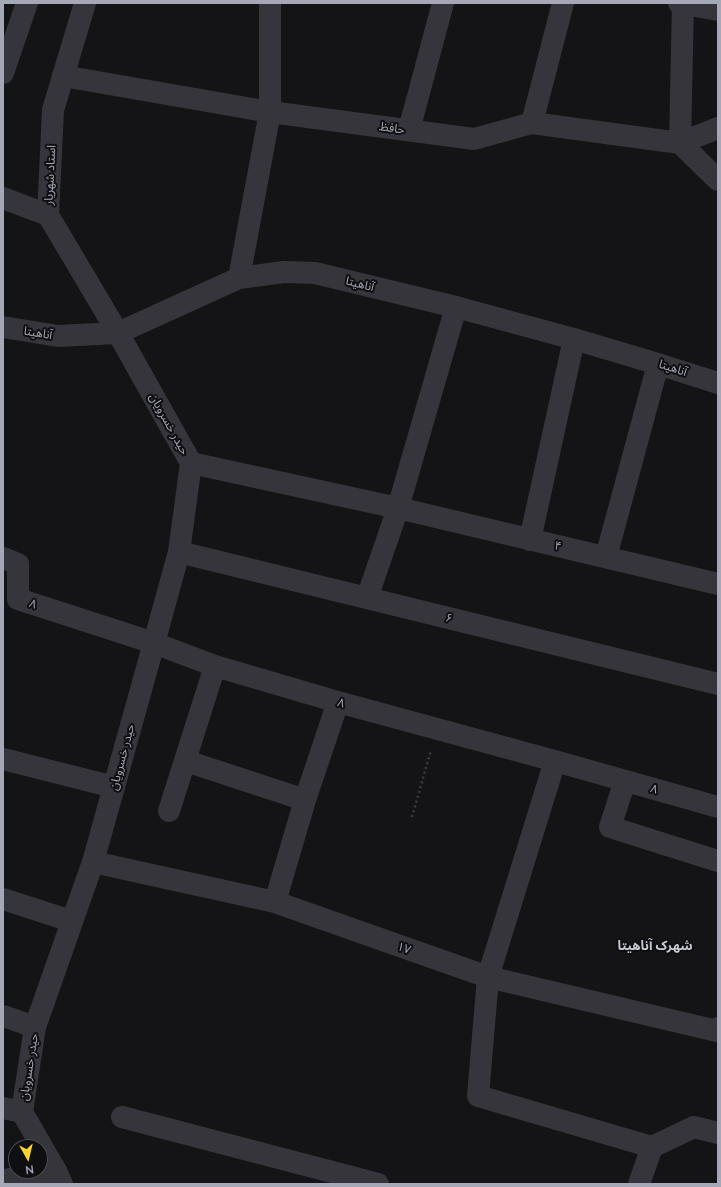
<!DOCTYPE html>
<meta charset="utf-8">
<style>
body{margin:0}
#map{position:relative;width:721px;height:1187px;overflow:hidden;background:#141416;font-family:Lato,sans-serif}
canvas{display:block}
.frame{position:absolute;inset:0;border:4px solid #a5a8b7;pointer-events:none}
.north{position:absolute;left:8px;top:1139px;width:40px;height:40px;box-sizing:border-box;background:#0f0f11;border:1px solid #4b4c53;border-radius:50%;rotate:172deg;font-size:11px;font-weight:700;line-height:16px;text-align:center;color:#a5a8b7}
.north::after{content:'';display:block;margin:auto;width:14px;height:18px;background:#f9d629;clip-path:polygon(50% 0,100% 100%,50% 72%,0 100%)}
</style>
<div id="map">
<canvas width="721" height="1187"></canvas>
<div class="frame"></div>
<div class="north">N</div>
</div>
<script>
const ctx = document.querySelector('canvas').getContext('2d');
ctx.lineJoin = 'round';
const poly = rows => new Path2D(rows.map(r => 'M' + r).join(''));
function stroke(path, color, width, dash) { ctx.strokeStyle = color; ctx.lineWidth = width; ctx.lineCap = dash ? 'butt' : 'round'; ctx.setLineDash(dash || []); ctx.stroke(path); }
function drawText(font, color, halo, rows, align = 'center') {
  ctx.font = font + ' Lato,"Noto Sans Arabic",sans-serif'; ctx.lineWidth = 4; ctx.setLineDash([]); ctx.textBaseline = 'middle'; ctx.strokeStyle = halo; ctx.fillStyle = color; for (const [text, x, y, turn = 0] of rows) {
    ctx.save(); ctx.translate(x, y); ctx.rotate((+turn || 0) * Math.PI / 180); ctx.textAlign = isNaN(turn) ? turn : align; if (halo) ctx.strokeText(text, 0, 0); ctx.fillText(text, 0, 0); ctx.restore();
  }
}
stroke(poly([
 [412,817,431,750]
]), '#3b3c42', 2.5, [2, 3]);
stroke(poly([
 [679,3,718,10],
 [683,3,680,143,718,180],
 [3,73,27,3],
 [63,76,270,112,474,139,532,123,680,143,718,128],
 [532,123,563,3],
 [409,130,443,3],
 [3,198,48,215],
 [239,278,270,112,270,3],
 [191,463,398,508,718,584],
 [530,540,574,339],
 [179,552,718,684],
 [606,557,658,364],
 [3,558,18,564,18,599,154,643,215,666,338,702,555,761,718,807],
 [367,598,398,508,456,307],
 [3,759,114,787],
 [186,761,305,800],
 [555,761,488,977,478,1096,652,1147],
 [625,781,610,827,718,861],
 [169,811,215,666],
 [93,862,275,902,488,977,717,1031,718,1028],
 [3,899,71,921],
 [275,902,305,800,338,702],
 [3,1016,35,1027],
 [3,1108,22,1112],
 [122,1117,378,1184],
 [3,1180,56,1171],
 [639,1184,652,1147,694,1127,718,1133]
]), '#35353b', 22);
stroke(poly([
 [3,327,58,336,118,333,239,278,284,272,315,273,456,307,574,339,658,364,718,383],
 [62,1184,56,1171,22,1112,35,1027,93,862,154,643,179,552,191,463,118,333,48,215,53,110,85,3]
]), '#35353b', 22);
drawText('12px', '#a5a8b7', '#0f0f11', [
 ["حافظ",392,128,8],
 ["استاد شهریار",50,175,-87],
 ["آناهیتا",360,284,14],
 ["آناهیتا",38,333,9],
 ["آناهیتا",673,368,18],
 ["حیدر خسرویان",169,424,61],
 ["۴",558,546,13],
 ["۸",33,604,18],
 ["۶",449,618,14],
 ["۸",341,703,15],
 ["حیدر خسرویان",122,757,-75],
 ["۸",654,789,16],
 ["۱۷",404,948,19],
 ["حیدر خسرویان",29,1067,-81]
]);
drawText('bold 13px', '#c6c8d3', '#0f0f11', [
 ["شهرک آناهیتا",655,946]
]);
</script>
